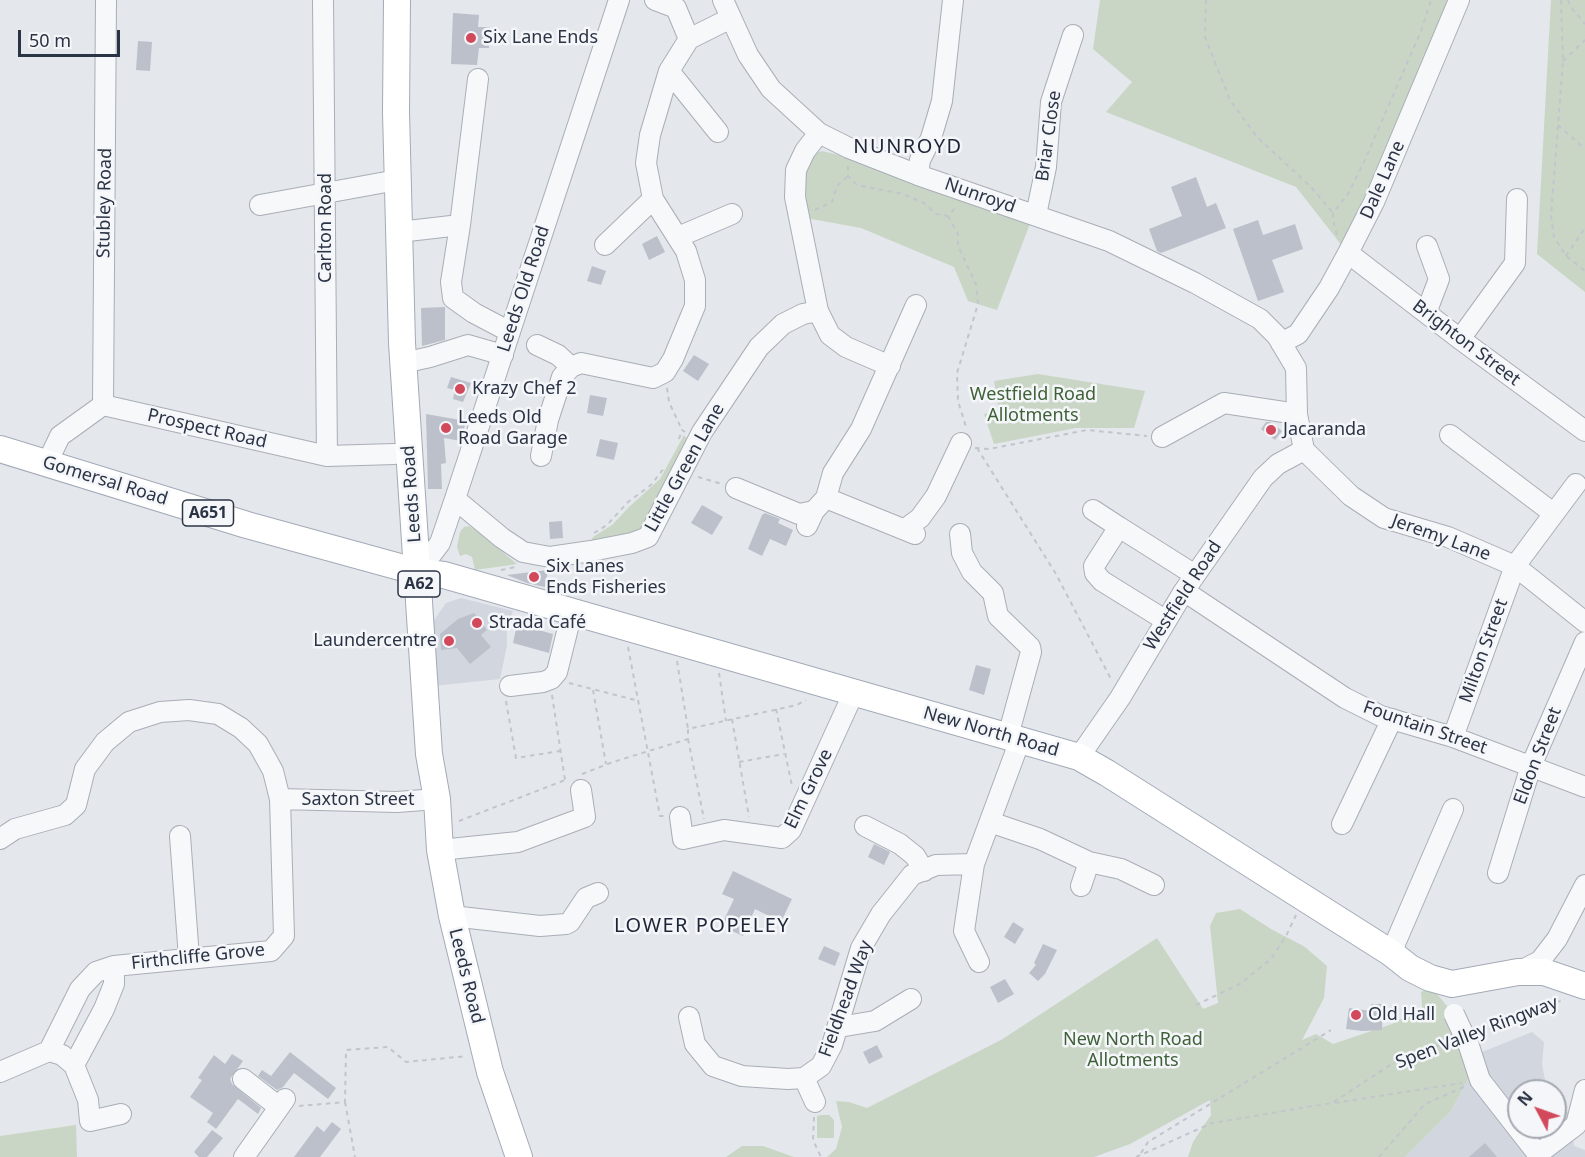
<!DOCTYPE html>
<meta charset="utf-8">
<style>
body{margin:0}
#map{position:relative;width:1585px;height:1157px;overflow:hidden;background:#e4e7ec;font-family:"Noto Sans",sans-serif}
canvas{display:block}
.north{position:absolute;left:1507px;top:1079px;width:60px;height:60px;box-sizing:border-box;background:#f4f6f9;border:2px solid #a4a8b1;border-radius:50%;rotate:311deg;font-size:16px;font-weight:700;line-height:24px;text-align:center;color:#2b3445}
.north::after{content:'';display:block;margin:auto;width:21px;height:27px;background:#d1495b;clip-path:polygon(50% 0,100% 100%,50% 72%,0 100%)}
.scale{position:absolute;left:18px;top:30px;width:102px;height:27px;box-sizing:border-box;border:3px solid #2b3445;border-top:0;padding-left:8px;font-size:18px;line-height:21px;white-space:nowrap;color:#2b3445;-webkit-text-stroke:4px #f4f6f9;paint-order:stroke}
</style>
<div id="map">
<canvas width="1585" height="1157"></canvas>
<div class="north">N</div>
<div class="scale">50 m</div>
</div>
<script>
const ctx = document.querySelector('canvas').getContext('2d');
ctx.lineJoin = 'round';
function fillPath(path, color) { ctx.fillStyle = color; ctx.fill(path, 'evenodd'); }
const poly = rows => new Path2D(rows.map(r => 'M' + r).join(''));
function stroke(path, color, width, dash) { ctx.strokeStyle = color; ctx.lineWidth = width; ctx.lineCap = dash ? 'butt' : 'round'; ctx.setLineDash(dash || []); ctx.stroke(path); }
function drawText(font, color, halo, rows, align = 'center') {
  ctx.font = font + ' "Noto Sans",sans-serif'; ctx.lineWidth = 5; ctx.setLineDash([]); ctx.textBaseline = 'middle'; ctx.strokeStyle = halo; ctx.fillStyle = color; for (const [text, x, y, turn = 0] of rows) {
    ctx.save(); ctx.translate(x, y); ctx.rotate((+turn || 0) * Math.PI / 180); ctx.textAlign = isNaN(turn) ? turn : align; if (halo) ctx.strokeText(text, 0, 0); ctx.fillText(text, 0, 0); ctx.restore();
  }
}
fillPath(poly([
 [461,598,513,611,507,628,507,645,500,679,433,686,430,626,446,603],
 [1532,1032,1544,1042,1542,1064,1547,1091,1519,1091,1519,1127,1555,1127,1555,1099,1570,1115,1574,1146,1585,1150,1585,1157,1405,1157,1451,1111,1482,1052]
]), '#d2d6de');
fillPath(poly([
 [1100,0,1448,0,1343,247,1296,187,1106,112,1132,82,1093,49],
 [1551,0,1585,0,1585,292,1537,254],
 [822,151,839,155,950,196,1031,221,997,310,968,301,954,267,861,228,806,218,803,193,805,166,812,154],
 [1038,374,1145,391,1134,428,1076,428,994,444,984,414,999,410,994,381],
 [684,435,690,443,644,529,589,546,593,537,612,525,629,507,660,479],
 [469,526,477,531,517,564,475,570,472,557,466,554,460,556,457,547,460,532,464,527],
 [1240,909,1271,929,1305,947,1327,966,1324,998,1302,1040,1316,1034,1333,1044,1392,1024,1422,1007,1421,992,1431,987,1447,1006,1460,1051,1472,1071,1451,1111,1405,1157,1188,1157,1193,1142,1211,1115,1210,1100,1130,1144,1094,1157,827,1157,836,1149,842,1127,836,1101,849,1102,867,1108,1001,1040,1157,938,1203,1009,1218,1003,1210,926,1216,913],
 [822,1115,829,1115,834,1120,834,1138,817,1138,817,1116],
 [76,1125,77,1157,0,1157,0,1136],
 [742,1146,763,1146,794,1157,726,1157]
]), '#c9d6c5');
fillPath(poly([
 [453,13,479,15,478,27,490,27,489,48,479,48,477,65,451,64],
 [138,41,152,42,150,71,136,70],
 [1196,177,1207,207,1216,203,1226,228,1161,253,1157,251,1149,229,1182,216,1171,187],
 [1258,220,1263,235,1295,224,1303,249,1272,260,1284,292,1258,301,1233,229],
 [657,236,665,252,649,260,642,244],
 [592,266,606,271,601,285,587,281],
 [445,307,445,340,422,346,421,308],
 [694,355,709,364,698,381,683,371],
 [451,377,471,383,463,402,453,399,455,390,447,388],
 [590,395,607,398,603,416,587,413],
 [426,414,466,421,461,441,444,438,446,463,441,464,442,489,428,489],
 [1266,422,1270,422,1282,431,1275,440,1261,429],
 [600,439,618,443,614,460,596,456],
 [702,505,723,517,712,535,691,523],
 [765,513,780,519,778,523,793,530,786,546,770,539,762,556,748,549,762,515],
 [562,521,563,538,550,539,549,522],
 [548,570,545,587,527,583,507,575],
 [474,613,487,630,481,635,491,647,470,664,457,648,441,650,440,634,458,619],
 [517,624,553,634,549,653,513,643],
 [976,665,991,669,984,695,969,690],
 [874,844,890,852,884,865,868,857],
 [733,871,792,899,781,922,755,909,743,936,721,926,734,899,722,894],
 [1013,922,1024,929,1015,944,1004,937],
 [1043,944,1057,950,1045,974,1038,981,1029,973,1036,965,1034,963],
 [824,946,840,953,835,966,818,959],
 [1005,979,1014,994,998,1003,990,987],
 [1371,1004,1383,1004,1382,1030,1362,1031,1346,1029,1349,1008,1371,1011],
 [877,1045,883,1057,869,1064,863,1052],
 [290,1052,336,1088,328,1099,294,1073,283,1087,277,1090,258,1076,262,1070,271,1076],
 [232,1054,243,1061,230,1079,232,1084,261,1108,258,1114,238,1099,216,1129,207,1122,213,1113,190,1097,202,1080,198,1078,214,1055,225,1064],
 [332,1122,341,1129,320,1157,294,1157,317,1126,324,1132],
 [212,1130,223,1138,207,1157,199,1157,194,1152],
 [1485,1143,1497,1157,1469,1157]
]), '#bbc0ca');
const minor = poly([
 [323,0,327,456],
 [655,0,676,8,689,39],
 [723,0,748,55,771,89,819,133,849,148,918,175,1109,241,1195,283,1260,319,1277,336,1296,368,1297,414,1304,450,1351,496,1384,518,1448,537,1515,566,1585,622],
 [669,71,718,132],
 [478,79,460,225,451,282,453,298,474,313,510,332],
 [819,133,805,151,796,170,795,197,818,311,830,335,846,347,890,366],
 [918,175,920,160,931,138,942,101,953,0],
 [260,205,397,180],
 [1036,215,1046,167,1051,102,1073,35],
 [399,232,460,225],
 [678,237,732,214],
 [605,245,653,199],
 [1348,253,1460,339,1585,431],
 [1426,313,1439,279,1427,246],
 [1460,339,1515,263,1517,199],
 [1281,343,1298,334,1329,288,1348,253,1374,202,1459,0],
 [537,345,558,355,571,367],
 [403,363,430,357,468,345,503,355],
 [103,405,106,0],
 [1450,435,1553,513],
 [1162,437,1224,403,1297,414],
 [541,456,548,420,562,377,571,367,581,363,653,378,665,372,673,359,695,306,695,280,686,251,653,199,646,163,650,135,669,71,689,39,731,18],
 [47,463,60,436,103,405,327,456,395,454],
 [736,488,799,514,814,511],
 [826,498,915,534],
 [455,499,502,538,523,552,539,555,550,557,591,551,632,543,648,537,702,432,759,347,783,324,803,314,818,311],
 [1093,510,1119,527],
 [807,526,814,511,826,498,833,473,861,429,916,305],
 [905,529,920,518,936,496,961,443],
 [960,534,962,553,972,572,993,593,998,616,1030,647,1031,652,1008,736],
 [418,572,440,543,455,499,619,0],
 [1184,591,1345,698,1381,716,1453,737,1585,787],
 [1165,620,1102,581,1095,573,1094,566,1119,527,1195,575],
 [510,686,543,682,551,679,557,672,572,612],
 [1453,737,1515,566,1576,484],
 [1079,757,1120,698,1184,591,1263,478,1278,464,1304,450],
 [280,799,397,802,437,799],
 [680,817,683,839,724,830,782,838,791,830,854,692],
 [990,822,1040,839,1089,862,1121,869,1154,885],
 [1342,824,1392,719],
 [865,826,900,844,915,856,924,871],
 [180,836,189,958],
 [0,839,15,829,65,815,76,805,85,769,105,742,129,722,160,712,189,710,218,714,241,728,258,744,273,771,280,799,284,936,271,951,114,966,96,972,80,989,49,1051,0,1072],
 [440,850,518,842,585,817,581,790],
 [1498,873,1531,766,1585,642],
 [1081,886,1089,862],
 [452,916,540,926,566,924,570,922,586,898,598,893],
 [1391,953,1453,809],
 [979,962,964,931,974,864,1020,740],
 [1518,972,1540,961,1557,939,1585,885],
 [689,1017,695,1044,713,1066,742,1076,788,1079,804,1078,821,1066,832,1045,861,948,881,914,912,875,936,865,974,864],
 [839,1027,875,1021,911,999],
 [1469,1046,1480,1080,1540,1157],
 [49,1051,62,1055,74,1065,88,1100,90,1121,121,1114],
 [74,1065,104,1009,114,984,114,966],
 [804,1078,815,1102],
 [243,1079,279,1107],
 [1538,1154,1576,1125,1585,1090],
 [244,1157,285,1099]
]);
const major = poly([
 [397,0,396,112,402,343,429,754,437,799,440,850,452,916,490,1072,519,1157],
 [0,449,247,525,418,572,444,575,1079,757,1107,773,1391,953,1410,968,1430,978,1452,984,1518,972,1544,972,1585,986]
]);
stroke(minor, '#a9aeb7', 22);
stroke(major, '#a3abb8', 28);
stroke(poly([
 [1206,0,1205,37,1230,100,1257,137,1312,188,1333,213],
 [1561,0,1563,61,1551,216,1554,237,1566,256,1585,271],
 [1568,0,1570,6,1585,24],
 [1563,61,1585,40],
 [1558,125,1585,149],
 [848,166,848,176,857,185,903,194,924,203,936,214,948,216,957,206],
 [815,210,832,202,837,186,848,176],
 [948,216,958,234,958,246,976,284,978,304,957,373,958,401,966,427],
 [1337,235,1334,224,1333,213,1348,194,1364,162,1421,31,1431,0],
 [1566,256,1585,228],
 [667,388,669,402,682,430],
 [679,439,682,430,685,432],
 [975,448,989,449,1087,430,1147,436],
 [977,448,1056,574,1111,679],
 [698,477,722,484],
 [594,533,607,525,628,502,651,485,664,468],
 [501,570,516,567],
 [628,647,660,816,665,816],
 [677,661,688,729],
 [719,673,726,721],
 [569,683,639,701],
 [593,690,606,764],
 [552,695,565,780],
 [506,701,516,758,560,751],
 [776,709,792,786],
 [732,719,749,817],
 [688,739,704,819],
 [739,762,784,754],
 [582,774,613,762,688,739,688,729,797,705,806,700],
 [459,821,568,779],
 [1196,1005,1240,984,1271,959,1287,934,1296,915],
 [1481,1032,1565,999],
 [345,1102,355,1157],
 [1335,1103,1462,1083],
 [299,1106,345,1102,346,1050,388,1047,406,1062,467,1056],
 [814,1117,813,1140,821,1157],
 [1141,1153,1148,1142,1331,1030],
 [1136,1157,1212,1123,1332,1103,1401,1058,1450,1042],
 [1379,1157,1425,1104,1466,1086]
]), '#c2c5cb', 2, [4.5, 4.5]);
stroke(minor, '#f7f8fa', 20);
stroke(major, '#fff', 26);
const minorBridge = poly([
 [1454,1014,1469,1046]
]);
stroke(minorBridge, '#a9aeb7', 22, []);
stroke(minorBridge, '#f7f8fa', 20);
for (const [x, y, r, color] of [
 [471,38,6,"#d1495b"],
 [460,389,6,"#d1495b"],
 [446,428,6,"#d1495b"],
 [1271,430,6,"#d1495b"],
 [534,577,6,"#d1495b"],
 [477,623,6,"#d1495b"],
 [449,641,6,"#d1495b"],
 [1356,1015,6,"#d1495b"]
]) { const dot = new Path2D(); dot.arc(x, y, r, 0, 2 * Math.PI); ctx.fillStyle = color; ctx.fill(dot); stroke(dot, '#f4f6f9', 2); }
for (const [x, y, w] of [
 [208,513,51],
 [419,584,42]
]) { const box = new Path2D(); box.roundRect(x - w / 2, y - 13, w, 26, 4.5); ctx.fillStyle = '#f4f6f9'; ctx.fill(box); stroke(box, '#2b3445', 1.5); }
drawText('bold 16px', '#2b3445', null, [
 ["A651",208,513],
 ["A62",419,584]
]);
drawText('18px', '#2b3445', '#f4f6f9', [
 ["Six Lane Ends",483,38],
 ["Krazy Chef 2",472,389],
 ["Leeds Old",458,418],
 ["Road Garage",458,439],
 ["Jacaranda",1283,430],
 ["Six Lanes",546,567],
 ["Ends Fisheries",546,588],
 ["Strada Café",489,623],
 ["Laundercentre",437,641,"right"],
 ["Old Hall",1368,1015]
], 'left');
drawText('18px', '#2b3445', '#f4f6f9', [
 ["Briar Close",1049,136,-82],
 ["Dale Lane",1383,180,-66],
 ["Nunroyd",980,196,19],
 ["Stubley Road",105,203,-89],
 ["Carlton Road",326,228,-90],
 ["Leeds Old Road",524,289,-72],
 ["Brighton Street",1466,343,37],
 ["Prospect Road",207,429,13],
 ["Little Green Lane",685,468,-61],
 ["Gomersal Road",105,481,17],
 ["Leeds Road",412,494,-94],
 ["Jeremy Lane",1441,538,20],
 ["Westfield Road",1183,596,-57],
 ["Milton Street",1484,651,-70],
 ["Fountain Street",1425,728,19],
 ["New North Road",991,732,16],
 ["Eldon Street",1538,756,-69],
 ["Elm Grove",809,789,-64],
 ["Saxton Street",358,800],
 ["Firthcliffe Grove",198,957,-6],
 ["Leeds Road",466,976,76],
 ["Fieldhead Way",846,999,-70],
 ["Spen Valley Ringway",1477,1033,-21]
]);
drawText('18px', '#3f6138', '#f4f6f9', [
 ["Westfield Road",1033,395],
 ["Allotments",1033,416],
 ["New North Road",1133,1040],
 ["Allotments",1133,1061]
]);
ctx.letterSpacing = '1.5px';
drawText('20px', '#1d2536', '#f4f6f9', [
 ["NUNROYD",908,147],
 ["LOWER POPELEY",702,926]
]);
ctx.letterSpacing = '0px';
</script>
